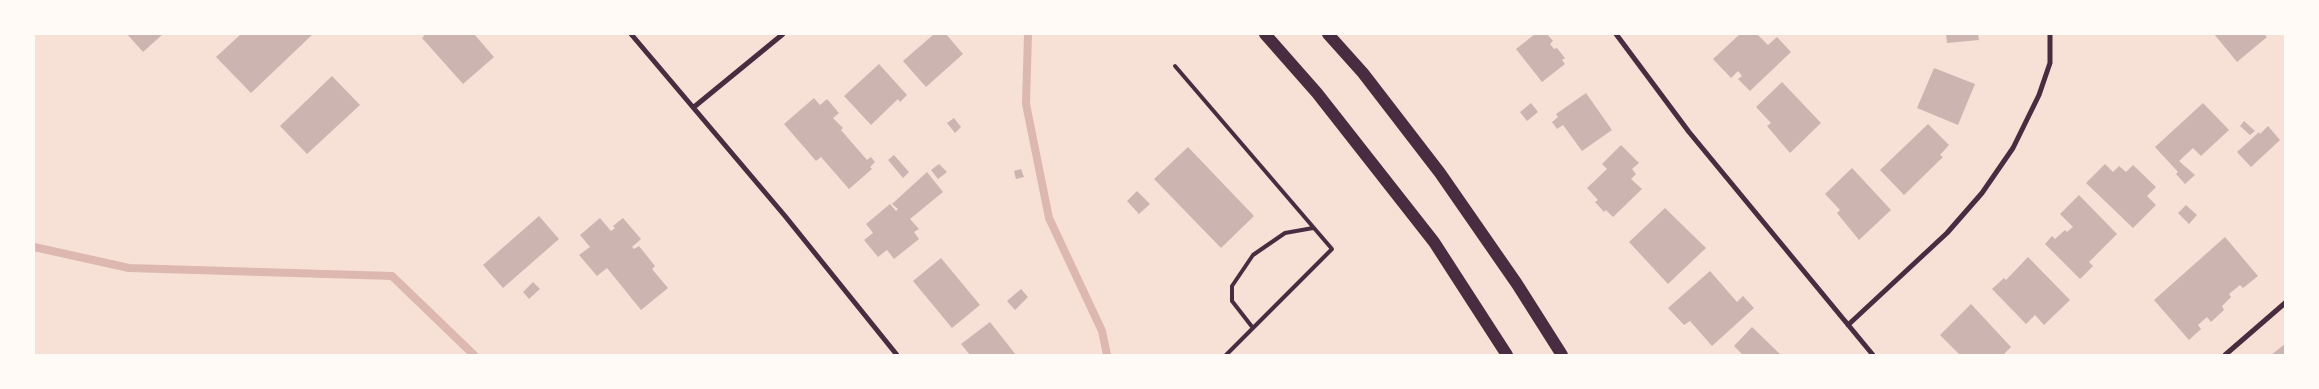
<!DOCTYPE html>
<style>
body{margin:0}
#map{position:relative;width:2319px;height:389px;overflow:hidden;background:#f7e1d7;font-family:"Times New Roman",serif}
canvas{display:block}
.frame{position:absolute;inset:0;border:35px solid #fffaf5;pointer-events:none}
</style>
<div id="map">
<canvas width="2319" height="389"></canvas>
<div class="frame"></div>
</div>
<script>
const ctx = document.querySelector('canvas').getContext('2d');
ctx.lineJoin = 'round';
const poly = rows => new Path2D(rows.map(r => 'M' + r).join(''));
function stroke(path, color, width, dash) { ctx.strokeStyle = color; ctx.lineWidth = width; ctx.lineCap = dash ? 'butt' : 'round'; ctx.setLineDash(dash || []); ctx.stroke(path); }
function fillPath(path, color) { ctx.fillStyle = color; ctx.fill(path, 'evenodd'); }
stroke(poly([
 [1028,34,1026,104,1049,218,1102,331,1107,355],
 [34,247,129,268,392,276,474,355]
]), '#dcb8b0', 8);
fillPath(poly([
 [127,34,163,34,143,52],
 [241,34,313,34,251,93,216,57],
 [423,34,474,34,494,57,463,84,422,38,424,36],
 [934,34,946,34,963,54,926,87,903,61],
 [1535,34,1547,34,1553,41,1550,44,1554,49,1557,48,1565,58,1562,60,1565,64,1542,82,1516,49],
 [1740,34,1757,34,1768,45,1777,37,1791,52,1750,91,1738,79,1742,76,1738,71,1731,78,1713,59],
 [1946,34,1978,34,1979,40,1947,43],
 [2214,34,2264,34,2267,37,2237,62],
 [879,64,907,95,900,102,898,99,871,125,844,96],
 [1934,68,1975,84,1958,125,1917,108],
 [332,76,360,105,307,154,280,126],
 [1782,82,1821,123,1790,153,1767,126,1771,123,1756,107],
 [1586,93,1612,130,1582,151,1563,125,1557,129,1552,122,1558,117,1556,114],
 [814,98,820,105,827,99,839,113,833,118,843,128,841,130,867,160,871,157,875,162,870,167,872,169,849,189,821,157,816,161,784,124],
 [1531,103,1538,112,1527,121,1520,112],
 [2203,103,2229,130,2201,156,2193,148,2179,161,2195,175,2185,184,2176,174,2178,172,2155,147],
 [954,118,961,127,955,133,947,123],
 [2244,121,2255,131,2250,135,2240,126],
 [1928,124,1949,145,1940,155,1943,157,1904,195,1880,170],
 [2268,126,2280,140,2251,167,2237,152,2259,132,2260,134],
 [1621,145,1639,163,1632,169,1636,174,1631,179,1642,189,1613,217,1606,210,1604,212,1595,202,1598,200,1587,188,1607,169,1602,164],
 [1188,147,1254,216,1221,248,1154,179],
 [894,155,909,172,903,178,888,160],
 [939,164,947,172,938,179,931,170],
 [2105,164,2113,172,2119,166,2126,172,2133,165,2156,187,2147,196,2156,205,2133,228,2086,183],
 [1852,168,1891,210,1859,240,1837,213,1840,210,1825,194],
 [1021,169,1024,177,1016,179,1014,171],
 [927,172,943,192,910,219,919,229,914,232,919,239,894,259,887,250,878,257,864,240,873,233,866,224,890,204,896,211,898,209,892,204],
 [1137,191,1150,204,1139,214,1127,201],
 [2079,195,2117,234,2089,262,2093,266,2080,279,2045,244,2052,236,2055,239,2065,230,2067,232,2073,227,2060,214],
 [2186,205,2197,215,2189,224,2178,213],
 [1665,208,1706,248,1668,284,1629,242],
 [539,216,559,239,503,288,483,265],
 [600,218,611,231,615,228,613,226,623,218,641,239,632,247,634,249,639,246,655,266,652,269,668,288,641,310,607,268,597,276,579,255,590,247,580,235],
 [2225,237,2258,276,2243,288,2240,285,2229,294,2231,297,2222,306,2224,310,2211,322,2207,317,2198,325,2201,329,2189,340,2154,300],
 [2028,257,2070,300,2044,325,2035,315,2026,324,1992,289,2004,278,2006,280],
 [941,258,980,305,952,328,913,281],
 [1710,271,1737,302,1743,296,1754,308,1712,346,1690,321,1684,325,1668,308],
 [533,282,540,289,529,299,523,292],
 [1021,289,1028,297,1015,310,1007,301],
 [1971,304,2011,347,2003,355,1960,355,1940,335],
 [990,322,1005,341,1016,355,970,355,961,344],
 [1752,327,1781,355,1743,355,1734,346],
 [2285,344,2285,355,2271,355]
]), '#ccb4b1');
stroke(poly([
 [1175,66,1332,249,1226,355],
 [1253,328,1232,301,1232,286,1253,255,1285,233,1313,228]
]), '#4a2c40', 4);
stroke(poly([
 [631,34,785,216,897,355],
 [1616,34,1689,132,1873,355],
 [694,107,783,34],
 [1848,325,1947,233,1982,193,2013,148,2039,95,2050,63,2050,34],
 [2225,355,2285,303]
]), '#4a2c40', 5);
stroke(poly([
 [1265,34,1317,93,1434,242,1507,355],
 [1328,34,1363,73,1440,173,1517,284,1562,355]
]), '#4a2c40', 12);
</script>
